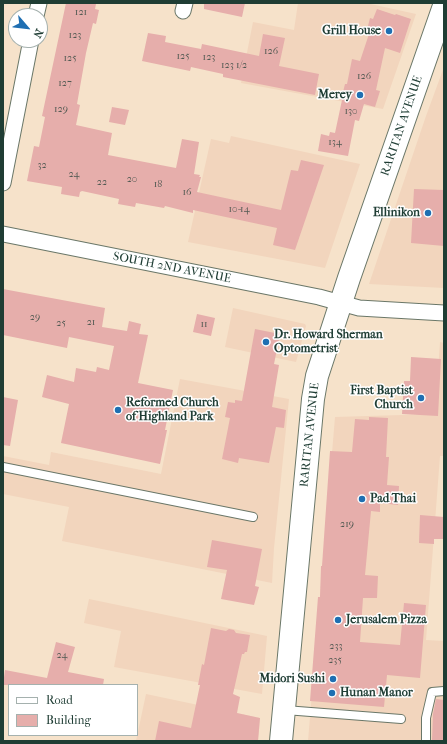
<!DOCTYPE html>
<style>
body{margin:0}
#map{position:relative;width:447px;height:744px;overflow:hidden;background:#f6e2ca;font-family:"IM FELL French Canon",serif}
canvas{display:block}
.frame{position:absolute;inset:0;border:4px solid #1f3d34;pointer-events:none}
.legend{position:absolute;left:8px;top:684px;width:130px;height:52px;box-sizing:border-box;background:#fff;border:1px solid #a5b1ae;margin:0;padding:5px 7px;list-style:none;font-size:12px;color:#1f3d34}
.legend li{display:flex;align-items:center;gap:8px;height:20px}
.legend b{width:20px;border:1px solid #a5b1ae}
.north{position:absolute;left:8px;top:8px;width:40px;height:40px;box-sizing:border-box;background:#fff;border:1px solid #a5b1ae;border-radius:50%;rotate:118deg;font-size:11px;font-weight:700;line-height:16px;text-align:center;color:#1f3d34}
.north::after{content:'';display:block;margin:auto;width:14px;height:18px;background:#1f6fb2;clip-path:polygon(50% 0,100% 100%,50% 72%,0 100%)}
</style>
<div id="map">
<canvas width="447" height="744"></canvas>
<div class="frame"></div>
<ul class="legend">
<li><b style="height:5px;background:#fff"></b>Road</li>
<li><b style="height:11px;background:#e6aeab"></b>Building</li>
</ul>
<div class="north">N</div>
</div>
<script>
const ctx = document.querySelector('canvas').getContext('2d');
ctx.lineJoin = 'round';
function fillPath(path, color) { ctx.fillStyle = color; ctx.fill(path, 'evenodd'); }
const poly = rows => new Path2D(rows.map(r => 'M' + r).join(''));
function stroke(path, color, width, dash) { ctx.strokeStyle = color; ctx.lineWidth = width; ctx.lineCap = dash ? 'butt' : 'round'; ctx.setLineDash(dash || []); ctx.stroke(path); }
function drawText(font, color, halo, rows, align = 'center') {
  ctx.font = font + ' "IM FELL French Canon",serif'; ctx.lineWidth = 3; ctx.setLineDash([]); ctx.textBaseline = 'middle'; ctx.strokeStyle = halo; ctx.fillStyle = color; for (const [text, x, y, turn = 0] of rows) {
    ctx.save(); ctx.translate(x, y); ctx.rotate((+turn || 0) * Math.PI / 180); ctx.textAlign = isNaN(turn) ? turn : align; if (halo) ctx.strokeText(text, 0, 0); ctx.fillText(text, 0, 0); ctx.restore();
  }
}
fillPath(poly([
 [298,3,366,3,416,14,383,109,241,83,253,22,294,30],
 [444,67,444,288,369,284,426,116],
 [231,136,360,164,325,268,188,242,211,139,229,143],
 [233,308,305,324,306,326,296,362,225,347],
 [440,342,444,343,444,456,440,456,426,640,444,641,444,741,308,741,335,417,435,414],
 [180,379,289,399,274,548,272,583,62,541,69,507,3,494,3,456,49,465,51,452,161,474],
 [89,599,267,636,262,694,114,667,121,631,84,623],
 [146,694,260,718,258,741,136,741]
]), '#f2d5bd');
fillPath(poly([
 [66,3,96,4,95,9,99,10,96,24,93,23,86,53,77,104,80,105,76,125,112,133,108,155,176,168,182,139,199,142,194,174,200,175,199,177,201,177,197,192,281,210,291,170,298,171,301,160,324,165,295,250,273,245,277,228,193,210,193,213,165,206,164,208,136,203,135,207,118,204,119,199,82,191,80,192,79,197,61,194,62,187,27,181,34,146,39,147,45,117,42,116],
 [204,3,245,3,242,17,204,9],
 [377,9,395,15,396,14,411,19,400,53,385,48,376,90,380,91,375,107,364,104,359,121,355,120,348,156,318,151,321,134,329,136,330,132,335,133,342,100,341,100,345,84,347,84,352,59,360,61,370,31,367,30,370,18,373,19],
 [148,33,166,36,165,42,201,49,202,44,259,56,263,34,285,38,279,66,319,74,315,95,223,77,223,74,191,67,190,71,142,61],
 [112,107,129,110,125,125,109,122],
 [414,189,444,190,444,246,411,243],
 [3,289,105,308,102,327,127,331,129,321,141,324,139,334,148,335,138,383,173,390,165,430,167,430,160,464,61,443,69,404,42,397,47,375,74,382,76,368,96,372,97,367,109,370,114,346,69,337,67,348,3,335],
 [197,314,215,318,211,336,193,332],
 [255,329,280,334,274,364,279,365,272,407,286,410,284,428,276,427,269,463,239,458,238,463,222,459,230,418,225,417,228,402,235,403,235,400,242,401],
 [411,357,441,359,438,416,402,414,404,381,410,381],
 [3,397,18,400,10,446,3,445],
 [369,417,388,418,386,457,389,457,387,485,399,486,398,505,380,503,380,512,371,511,365,575,378,576,377,598,363,598,360,642,400,645,404,603,426,605,420,678,387,675,384,707,310,701,318,597,320,597,321,566,322,566,330,451,352,452,355,419,369,420],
 [420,515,444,517,444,539,434,539,434,544,419,543],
 [212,540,262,549,255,586,259,587,254,605,221,599,227,570,207,567],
 [211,628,226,631,229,629,234,630,236,633,250,635,247,652,245,652,244,654,242,654,233,694,240,697,237,713,260,718,258,741,155,741,159,721,191,728,200,685,198,685,202,664,204,665],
 [56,642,75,647,68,672,104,679,103,685,3,685,5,670,47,678],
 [436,699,444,700,444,741,432,741,433,714]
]), '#e6aeab');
const service = poly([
 [3,467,253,517],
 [285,710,401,719],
 [426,741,426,718,432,692,444,691]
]);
const minor = poly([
 [183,11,185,3],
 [36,16,39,3],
 [3,183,31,40],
 [3,234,319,297,359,308,444,313]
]);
const secondary = poly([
 [281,741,313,399,317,376,349,278,444,6]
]);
stroke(service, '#6a7768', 10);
stroke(minor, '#6a7768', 17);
stroke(secondary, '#6a7768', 24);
stroke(service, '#fff', 8);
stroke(minor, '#fff', 15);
stroke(secondary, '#fff', 22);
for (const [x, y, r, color] of [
 [389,31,4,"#1f6fb2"],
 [360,95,4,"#1f6fb2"],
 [428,213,4,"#1f6fb2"],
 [266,342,4,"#1f6fb2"],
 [421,398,4,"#1f6fb2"],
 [118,410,4,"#1f6fb2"],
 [362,499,4,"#1f6fb2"],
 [338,620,4,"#1f6fb2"],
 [333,679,4,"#1f6fb2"],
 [332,693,4,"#1f6fb2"]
]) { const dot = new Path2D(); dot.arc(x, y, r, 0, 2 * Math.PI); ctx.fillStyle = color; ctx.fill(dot); stroke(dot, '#fff', 1.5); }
drawText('10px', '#515952', null, [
 ["121",81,13],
 ["123",75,36],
 ["126",271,52],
 ["125",183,57],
 ["123",209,58],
 ["125",70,59],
 ["123 1/2",234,66],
 ["126",364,77],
 ["127",65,84],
 ["129",61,110],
 ["130",351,112],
 ["134",335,143],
 ["32",42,166],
 ["24",74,175],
 ["20",132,180],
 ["22",102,183],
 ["18",158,185],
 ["16",187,193],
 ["10-14",239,210],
 ["29",35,318],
 ["21",91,323],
 ["25",61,324],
 ["11",204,325],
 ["219",347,525],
 ["233",336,647],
 ["24",62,656],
 ["235",335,661]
]);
drawText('bold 12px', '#1f3d34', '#fff', [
 ["Grill House",381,31],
 ["Merey",352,95],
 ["Ellinikon",420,213],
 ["Dr. Howard Sherman",274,335,"left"],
 ["Optometrist",274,349,"left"],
 ["First Baptist",413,391],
 ["Church",413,405],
 ["Reformed Church",126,403,"left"],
 ["of Highland Park",126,417,"left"],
 ["Pad Thai",370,499,"left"],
 ["Jerusalem Pizza",346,620,"left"],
 ["Midori Sushi",325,679],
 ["Hunan Manor",340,693,"left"]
], 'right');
drawText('12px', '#1f3d34', '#fff', [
 ["RARITAN AVENUE",402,126,-71],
 ["SOUTH 2ND AVENUE",172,268,11],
 ["RARITAN AVENUE",310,435,-84]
]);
</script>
